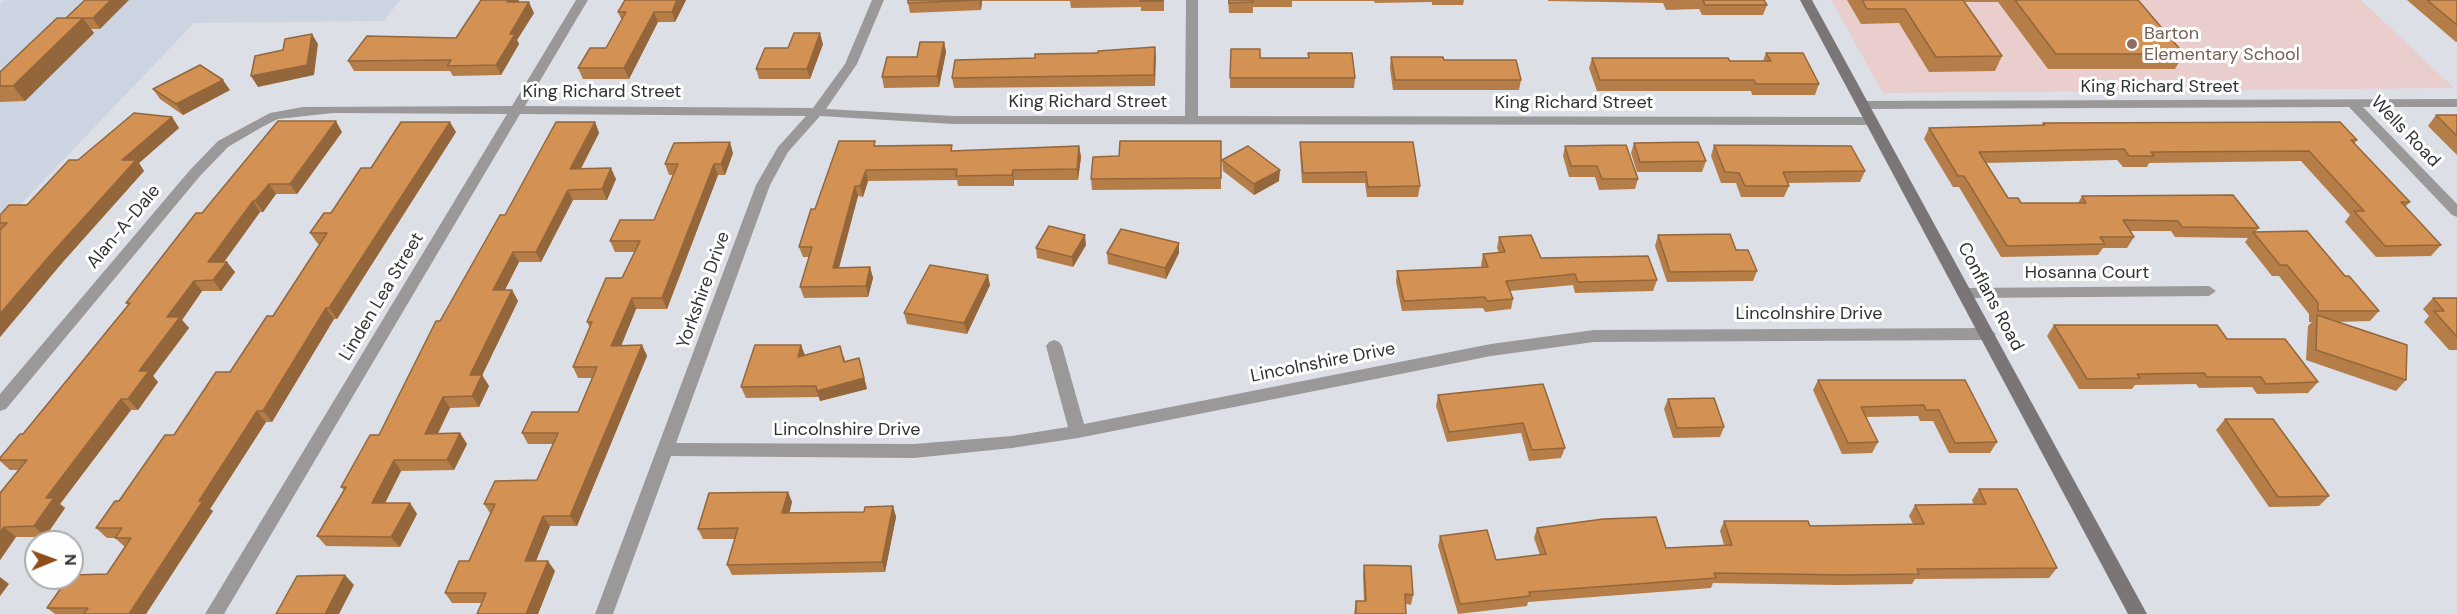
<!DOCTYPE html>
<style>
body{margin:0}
#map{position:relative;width:2457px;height:614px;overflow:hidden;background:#dcdfe5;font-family:"DM Sans",sans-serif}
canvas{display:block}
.north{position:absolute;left:24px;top:530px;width:60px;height:60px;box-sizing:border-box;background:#fff;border:2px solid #adadaf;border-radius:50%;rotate:89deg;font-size:16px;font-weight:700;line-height:24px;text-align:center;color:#323336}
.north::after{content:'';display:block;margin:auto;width:21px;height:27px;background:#8e4d19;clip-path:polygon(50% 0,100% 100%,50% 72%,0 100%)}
</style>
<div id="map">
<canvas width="2457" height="614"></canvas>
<div class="north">N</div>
</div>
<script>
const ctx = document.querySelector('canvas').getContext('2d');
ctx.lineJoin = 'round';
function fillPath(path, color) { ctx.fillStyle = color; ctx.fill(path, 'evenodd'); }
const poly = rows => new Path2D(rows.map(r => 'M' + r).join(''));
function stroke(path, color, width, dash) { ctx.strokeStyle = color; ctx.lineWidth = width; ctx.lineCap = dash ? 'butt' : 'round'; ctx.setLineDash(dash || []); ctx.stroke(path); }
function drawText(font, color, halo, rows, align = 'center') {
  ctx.font = font + ' "DM Sans",sans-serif'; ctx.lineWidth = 6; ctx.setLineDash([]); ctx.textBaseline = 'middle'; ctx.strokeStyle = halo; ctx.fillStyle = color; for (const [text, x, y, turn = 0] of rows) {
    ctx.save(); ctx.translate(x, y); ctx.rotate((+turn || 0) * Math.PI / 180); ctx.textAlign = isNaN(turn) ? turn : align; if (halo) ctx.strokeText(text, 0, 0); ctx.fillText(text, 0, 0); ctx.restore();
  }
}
fillPath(poly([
 [5,0,400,0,384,21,194,23,0,226,0,4]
]), '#cdd4e1');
fillPath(poly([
 [1831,0,2361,0,2454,88,1883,93]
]), '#e9cecd');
fillPath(poly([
 [576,0,588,0,525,106,813,108,845,64,872,0,884,0,857,64,826,109,953,116,1185,116,1186,0,1198,0,1198,116,1872,117,1878,121,1872,125,953,124,820,116,788,152,770,185,676,443,914,444,1012,436,1068,427,1046,346,1049,342,1054,340,1059,342,1062,346,1084,424,1491,344,1594,330,1988,328,1996,334,1988,340,1594,342,1491,356,1078,438,1012,448,914,458,671,456,613,614,595,614,756,185,778,147,806,116,520,114,224,614,205,614,507,114,333,113,278,119,262,127,228,147,200,176,6,409,0,411,0,394,190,170,218,141,270,113,303,107,512,106,576,0],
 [2457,99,2457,107,2363,107,2457,204,2457,217,2452,215,2349,107,1864,109,1858,105,1864,101,2457,99],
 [2209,286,2216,291,2209,296,1966,298,1959,293,1966,288,2209,286]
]), '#9b9899');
fillPath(poly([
 [1800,0,1812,0,2147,614,2128,614,1800,0]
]), '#7a7678');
fillPath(poly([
 [85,0,100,29,91,29,94,33,25,101,0,102,0,72,66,18],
 [481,0,519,0,518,2,534,13,517,40,519,44,501,75,453,76,450,71,354,71,348,61,456,38],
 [686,0,675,22,658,22,629,79,583,79,578,68,606,48,622,21,618,12],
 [908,0,1164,0,1164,11,1141,11,1141,7,1071,8,1070,1,982,1,981,10,910,13,908,3],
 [1228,0,1464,0,1463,5,1432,5,1432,2,1375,3,1374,1,1292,1,1292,7,1253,7,1253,13,1229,13],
 [1548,0,1764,0,1767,5,1763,15,1702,15,1699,9,1666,10,1663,3,1548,1],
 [1847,0,2138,0,2184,54,2175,69,2048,69,1998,2,1964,2,2002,56,1995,71,1929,72,1899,23,1861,24],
 [2407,0,2457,0,2457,42,2456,42],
 [944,42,946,52,939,87,884,88,882,77],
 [823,44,810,79,759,79,756,69,788,48],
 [1155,47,1155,86,954,88,952,78,1035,58],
 [1231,49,1260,58,1308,58,1308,53,1355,78,1354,88,1230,88],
 [1766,53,1819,84,1815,95,1752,95,1751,91,1597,91,1589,68,1592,58,1730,61,1763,61],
 [1391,57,1444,60,1521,80,1519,90,1393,90,1390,68],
 [153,89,230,90,183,115,160,99],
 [2436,115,2457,115,2457,155,2428,126],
 [172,117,179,128,139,163,144,171,61,264,0,337,0,215,27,205],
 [595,122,599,133,581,169,616,179,607,200,573,200,541,262,519,262,505,290,512,290,518,301,482,375,489,386,479,407,450,408,438,434,460,433,467,444,454,470,401,471,385,503,410,503,417,514,400,547,326,546,317,536,344,490,341,487,379,435,440,321],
 [2043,123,2357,140,2354,144,2410,202,2405,207,2441,245,2431,256,2376,257,2345,222,2350,215,2301,161,2149,163,2147,167,2123,167,2117,160,1985,163,2008,198,2021,203,2078,203,2082,196,2259,228,2255,232,2345,276,2379,311,2370,321,2337,322,2406,380,2396,391,2306,360,2308,326,2312,322,2309,322,2309,314,2279,276,2272,276,2245,242,2248,238,2175,237,2171,231,2130,231,2134,237,2127,248,2103,248,2098,255,2001,257,1959,187,1953,187,1924,139,1929,128,2042,125],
 [342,132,297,194,276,194,263,212,260,212,224,262,235,272,221,291,202,291,182,320,189,328,153,376,158,382,138,410,131,410,60,504,65,508,45,537,16,537,0,560,0,493,18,470,10,470,0,461,0,458,23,434,128,305,126,303,202,213],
 [456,132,337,319,334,319,272,422,266,422,210,509,213,511,146,614,55,614,47,608,107,574,125,547,115,538,107,538,96,528,174,435,230,372,273,316,320,244,318,244,310,233,331,213,371,168],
 [1221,141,1221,189,1092,190,1091,179,1119,156],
 [1300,142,1420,186,1418,197,1367,197,1365,183,1302,183,1300,153],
 [1634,143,1706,161,1702,172,1637,172,1631,153],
 [1714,145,1865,171,1860,182,1787,183,1789,186,1784,197,1741,197,1736,183,1721,183,1711,156],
 [876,146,953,151,1079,146,1081,157,1078,180,1014,180,1014,186,958,186,957,180,868,181,863,197,858,196,839,268,870,267,873,278,868,297,804,298,800,287,809,257,803,257,799,247,815,209],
 [1565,146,1638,179,1635,189,1599,190,1595,177,1569,177,1563,156],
 [733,153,725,175,718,175,667,309,636,309,621,346,642,345,647,356,577,526,550,526,536,561,555,571,538,614,477,614,482,603,452,603,445,593,469,561,490,513,484,504,537,480,553,444,528,444,522,433,578,412,592,378,578,378,573,367,590,328,587,322,622,278,635,252,615,252,610,241,654,220,673,175,669,175,665,164],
 [1222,160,1279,181,1254,195,1223,171],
 [1658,235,1736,250,1757,271,1753,281,1667,282,1655,246],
 [1499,237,1541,258,1657,280,1653,291,1575,293,1573,285,1510,291,1513,299,1511,309,1485,312,1483,308,1402,311,1396,282,1397,271,1482,267,1481,265,1483,254,1499,253,1497,248],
 [1179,243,1179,253,1166,279,1108,264,1107,253],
 [1086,245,1073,267,1037,258,1036,248],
 [990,285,967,334,907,324,904,313],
 [2433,298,2457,298,2457,350,2449,350,2424,322,2429,316,2423,309],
 [2054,325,2227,339,2318,382,2308,393,2257,394,2252,387,2199,388,2196,384,2135,385,2132,389,2079,389,2047,336],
 [801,345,804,355,844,356,845,361,859,358,867,389,820,401,819,397,746,398,741,387],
 [1818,380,1965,380,1997,442,1990,453,1949,453,1933,421,1920,421,1918,416,1866,417,1878,442,1872,453,1842,454,1813,390],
 [1543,384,1565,448,1561,458,1529,461,1521,433,1447,442,1436,406,1438,395],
 [1668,399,1724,427,1720,437,1673,438,1664,409],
 [2225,419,2329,496,2319,506,2269,507,2216,430],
 [1979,489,2057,568,2049,578,1915,579,1912,584,1838,585,1713,583,1711,588,1528,602,1527,606,1458,614,1438,546,1440,536,1496,560,1540,555,1534,538,1537,528,1666,548,1724,545,1720,531,1724,521,1810,526,1913,524,1909,516,1915,505,1974,505,1972,500],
 [788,492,792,502,789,513,864,512,893,506,896,517,885,572,732,575,727,565,735,539,703,539,698,529],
 [1364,565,1413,595,1411,605,1406,604,1406,614,1354,614,1356,601,1364,601,1363,575]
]), '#b57e48');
fillPath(poly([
 [111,0,129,0,100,29,93,18],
 [508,0,519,0,511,13,507,2],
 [677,0,686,0,675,22,672,12],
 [979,0,982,0,982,1,981,10],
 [529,2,534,13,517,40,519,44,501,75,496,65,510,34],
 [654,12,658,22,629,79,624,68],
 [83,18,94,33,25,101,13,86],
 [820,33,823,44,810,79,807,69],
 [312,34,318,44,314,75,258,87,251,76],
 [944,42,946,52,939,87,937,76],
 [1155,47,1156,58,1155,86,1154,75],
 [223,80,230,90,183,115,176,104],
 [172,117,179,128,139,163,144,171,61,264,0,337,0,314,122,160],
 [336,121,342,132,297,194,290,184],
 [450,122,456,132,337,319,329,308],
 [595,122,599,133,575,179,570,169],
 [730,142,733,153,725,175,721,164],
 [1079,146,1081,157,1078,180,1077,169],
 [714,164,718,175,667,309,662,298],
 [611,168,616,179,607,200,602,189],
 [866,170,868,181,863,197,860,186],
 [1013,170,1014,180,1014,186,1012,175],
 [1280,170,1279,181,1254,195,1254,184],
 [269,184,276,194,263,212,255,201],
 [855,186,858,196,836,278,833,268],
 [568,190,573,200,541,262,536,252],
 [253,201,260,212,216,273,208,262],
 [1085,235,1086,245,1073,267,1072,257],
 [1179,243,1179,253,1166,279,1165,268],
 [513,252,519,262,499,301,493,290],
 [227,262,235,272,221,291,213,280],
 [870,267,873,278,868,297,866,286],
 [988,275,990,285,967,334,964,323],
 [194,281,202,291,182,320,189,328,153,376,158,382,138,410,128,399,139,371,167,317],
 [512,290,518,301,477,386,470,375],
 [632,298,636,309,617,356,611,346],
 [326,308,334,319,272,422,263,411],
 [642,345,647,356,577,526,570,516],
 [801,345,805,355,798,357],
 [859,358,867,389,820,401,817,391],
 [482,375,489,386,479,407,472,396],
 [443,397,450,408,432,444,425,434],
 [121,399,131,410,60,504,65,508,45,537,34,526,46,498],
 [257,411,266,422,210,509,213,511,146,614,129,614,199,501],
 [460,433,467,444,454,470,447,460],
 [394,460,401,471,380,513,372,503],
 [788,492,792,502,787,524,782,513],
 [410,503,417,514,400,547,391,537],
 [893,506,896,517,885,572,882,562],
 [543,516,550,526,532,571,525,561],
 [4,527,16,537,0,560,0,533],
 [548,561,555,571,538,614,526,614],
 [345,575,354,585,339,614,325,614],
 [0,577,9,584,0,596]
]), '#94663b');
const building = poly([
 [85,0,111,0,93,18,66,18,85,0],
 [481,0,508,0,507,2,529,2,510,34,515,34,496,65,447,66,451,60,348,61,367,36,456,38,481,0],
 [625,0,677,0,672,12,654,12,624,68,578,68,590,48,606,48,626,12,618,12,625,0],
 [908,0,979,0,908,3,908,0],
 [1140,0,1163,0,1163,1,1140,1,1140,0],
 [1229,0,1253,0,1253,2,1229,3,1229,0],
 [1703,0,1764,0,1767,5,1705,5,1703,0],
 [1862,0,1963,0,2002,56,1936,57,1905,9,1867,9,1862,0],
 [2015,0,2138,0,2184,54,2056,54,2015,0],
 [2427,0,2457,0,2457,25,2427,0],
 [57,18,83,18,13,86,0,86,0,72,57,18],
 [794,33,820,33,807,69,756,69,765,48,788,48,794,33],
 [312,34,307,65,251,76,255,56,283,50,285,39,312,34],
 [920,42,944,42,937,76,882,77,887,57,917,57,920,42],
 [1155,47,1154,75,952,78,955,60,1035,58,1035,54,1098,53,1098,51,1155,47],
 [1231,49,1260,49,1260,58,1309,58,1308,53,1352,53,1355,78,1230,78,1231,49],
 [1766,53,1803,53,1819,84,1756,84,1754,80,1600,80,1592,58,1728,58,1730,61,1771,61,1766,53],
 [1391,57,1443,57,1444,60,1516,60,1521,80,1395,80,1391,57],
 [200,65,223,80,176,104,153,89,200,65],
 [134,113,172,117,122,160,136,160,52,253,0,314,0,230,7,223,0,223,0,215,9,205,27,205,69,160,78,160,134,113],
 [2436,115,2457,115,2457,136,2436,115],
 [278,121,336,121,290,184,269,184,255,201,253,201,208,262,227,262,213,280,194,281,167,317,180,317,139,371,149,371,128,399,121,399,46,498,54,498,34,526,4,527,0,533,0,493,27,460,0,460,0,458,20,434,23,434,130,303,126,303,196,213,202,213,278,121],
 [401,122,450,122,329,308,326,308,263,411,257,411,199,501,203,501,129,614,84,614,88,608,47,608,68,578,72,578,72,575,107,574,131,538,115,538,122,528,96,528,115,501,119,501,165,435,174,435,216,372,230,372,267,316,273,316,327,233,310,233,324,213,331,213,361,168,371,168,401,122],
 [556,122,595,122,570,169,611,168,602,189,568,190,536,252,513,252,493,290,512,290,470,375,482,375,472,396,443,397,425,434,460,433,447,460,394,460,372,503,410,503,391,537,317,536,346,487,341,487,370,435,379,435,436,321,440,321,500,215,505,215,556,122],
 [2340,122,2357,140,2351,140,2410,202,2401,202,2441,245,2385,246,2354,211,2364,211,2309,151,2151,152,2154,156,2129,156,2124,149,1979,152,2008,198,2018,198,2021,203,2086,203,2082,196,2233,195,2259,228,2182,227,2178,221,2123,220,2134,237,2100,237,2105,244,2007,246,1964,176,1958,176,1929,128,2045,125,2043,123,2340,122],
 [839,141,875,141,874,146,952,145,951,151,1079,146,1077,169,1013,170,1012,175,956,176,957,169,866,170,860,186,855,186,833,268,870,267,866,286,800,287,812,247,799,247,811,209,815,209,839,141],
 [1120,141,1221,141,1221,178,1091,179,1093,157,1119,156,1120,141],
 [730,142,721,164,714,164,662,298,632,298,611,346,642,345,570,516,543,516,525,561,548,561,526,614,477,614,486,593,445,593,459,561,469,561,495,504,484,504,495,481,537,480,558,433,522,433,532,412,578,412,597,367,573,367,592,322,587,322,606,278,622,278,640,241,610,241,620,220,654,220,678,164,665,164,674,143,730,142],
 [1300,142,1413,142,1420,186,1368,187,1366,172,1303,173,1300,142],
 [1698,142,1706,161,1640,162,1634,143,1698,142],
 [1626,145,1638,179,1602,179,1597,166,1571,166,1565,146,1626,145],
 [1714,145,1851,146,1865,171,1783,172,1789,186,1745,186,1739,173,1725,172,1714,145],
 [1248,146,1280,170,1254,184,1222,160,1248,146],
 [1049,226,1085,235,1072,257,1036,248,1049,226],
 [1121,229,1179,243,1165,268,1107,253,1121,229],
 [2307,231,2345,276,2349,276,2379,311,2318,311,2318,303,2287,265,2280,265,2253,232,2307,231],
 [1730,234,1736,250,1748,250,1757,271,1670,272,1658,235,1730,234],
 [1531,235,1541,258,1648,256,1657,280,1578,282,1575,274,1506,281,1513,299,1487,301,1485,297,1404,301,1397,271,1488,267,1483,254,1505,252,1499,237,1531,235],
 [930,265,988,275,964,323,904,313,930,265],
 [2433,298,2457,298,2457,337,2434,311,2444,311,2433,298],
 [2317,315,2407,345,2406,380,2316,350,2317,315],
 [2054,325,2217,325,2227,339,2285,339,2318,382,2266,384,2261,377,2207,377,2204,373,2137,374,2140,378,2087,379,2054,325],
 [755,345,801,345,798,357,840,346,844,362,859,358,864,378,817,391,816,386,741,387,755,345],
 [1818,380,1965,380,1997,442,1955,443,1939,410,1926,410,1924,405,1861,407,1878,442,1848,443,1818,380],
 [1543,384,1565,448,1532,450,1523,423,1449,432,1438,395,1543,384],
 [1714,398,1724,427,1677,428,1668,399,1714,398],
 [2225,419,2273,419,2329,496,2278,497,2225,419],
 [1979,489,2017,489,2057,568,1917,569,1919,574,1844,575,1714,573,1716,578,1529,592,1530,596,1460,604,1440,536,1487,530,1496,560,1546,554,1537,528,1603,519,1656,517,1666,548,1732,545,1724,521,1808,521,1810,526,1924,524,1915,505,1986,504,1979,489],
 [788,492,782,513,864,512,865,507,893,506,882,562,727,565,738,528,698,529,709,493,788,492],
 [1364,565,1411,566,1413,595,1405,594,1406,614,1356,614,1356,601,1366,601,1364,565],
 [345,575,325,614,276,614,297,576,345,575]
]);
fillPath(building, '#d39254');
stroke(building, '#94663b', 1.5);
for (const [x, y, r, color] of [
 [2132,44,6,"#8d6e63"]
]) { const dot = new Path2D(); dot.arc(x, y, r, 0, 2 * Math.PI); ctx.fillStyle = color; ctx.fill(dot); stroke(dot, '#fff', 2); }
drawText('18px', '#785e54', '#fff', [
 ["Barton",2144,34],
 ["Elementary School",2144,55]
], 'left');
drawText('18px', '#323336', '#fff', [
 ["King Richard Street",2160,87],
 ["King Richard Street",602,92],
 ["King Richard Street",1088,102],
 ["King Richard Street",1574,103],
 ["Wells Road",2405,132,46],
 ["Alan-A-Dale",124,227,-50],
 ["Hosanna Court",2087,273],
 ["Yorkshire Drive",704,290,-70],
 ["Linden Lea Street",382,297,-59],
 ["Conflans Road",1990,297,62],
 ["Lincolnshire Drive",1809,314],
 ["Lincolnshire Drive",1323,363,-11],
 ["Lincolnshire Drive",847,430]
]);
</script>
